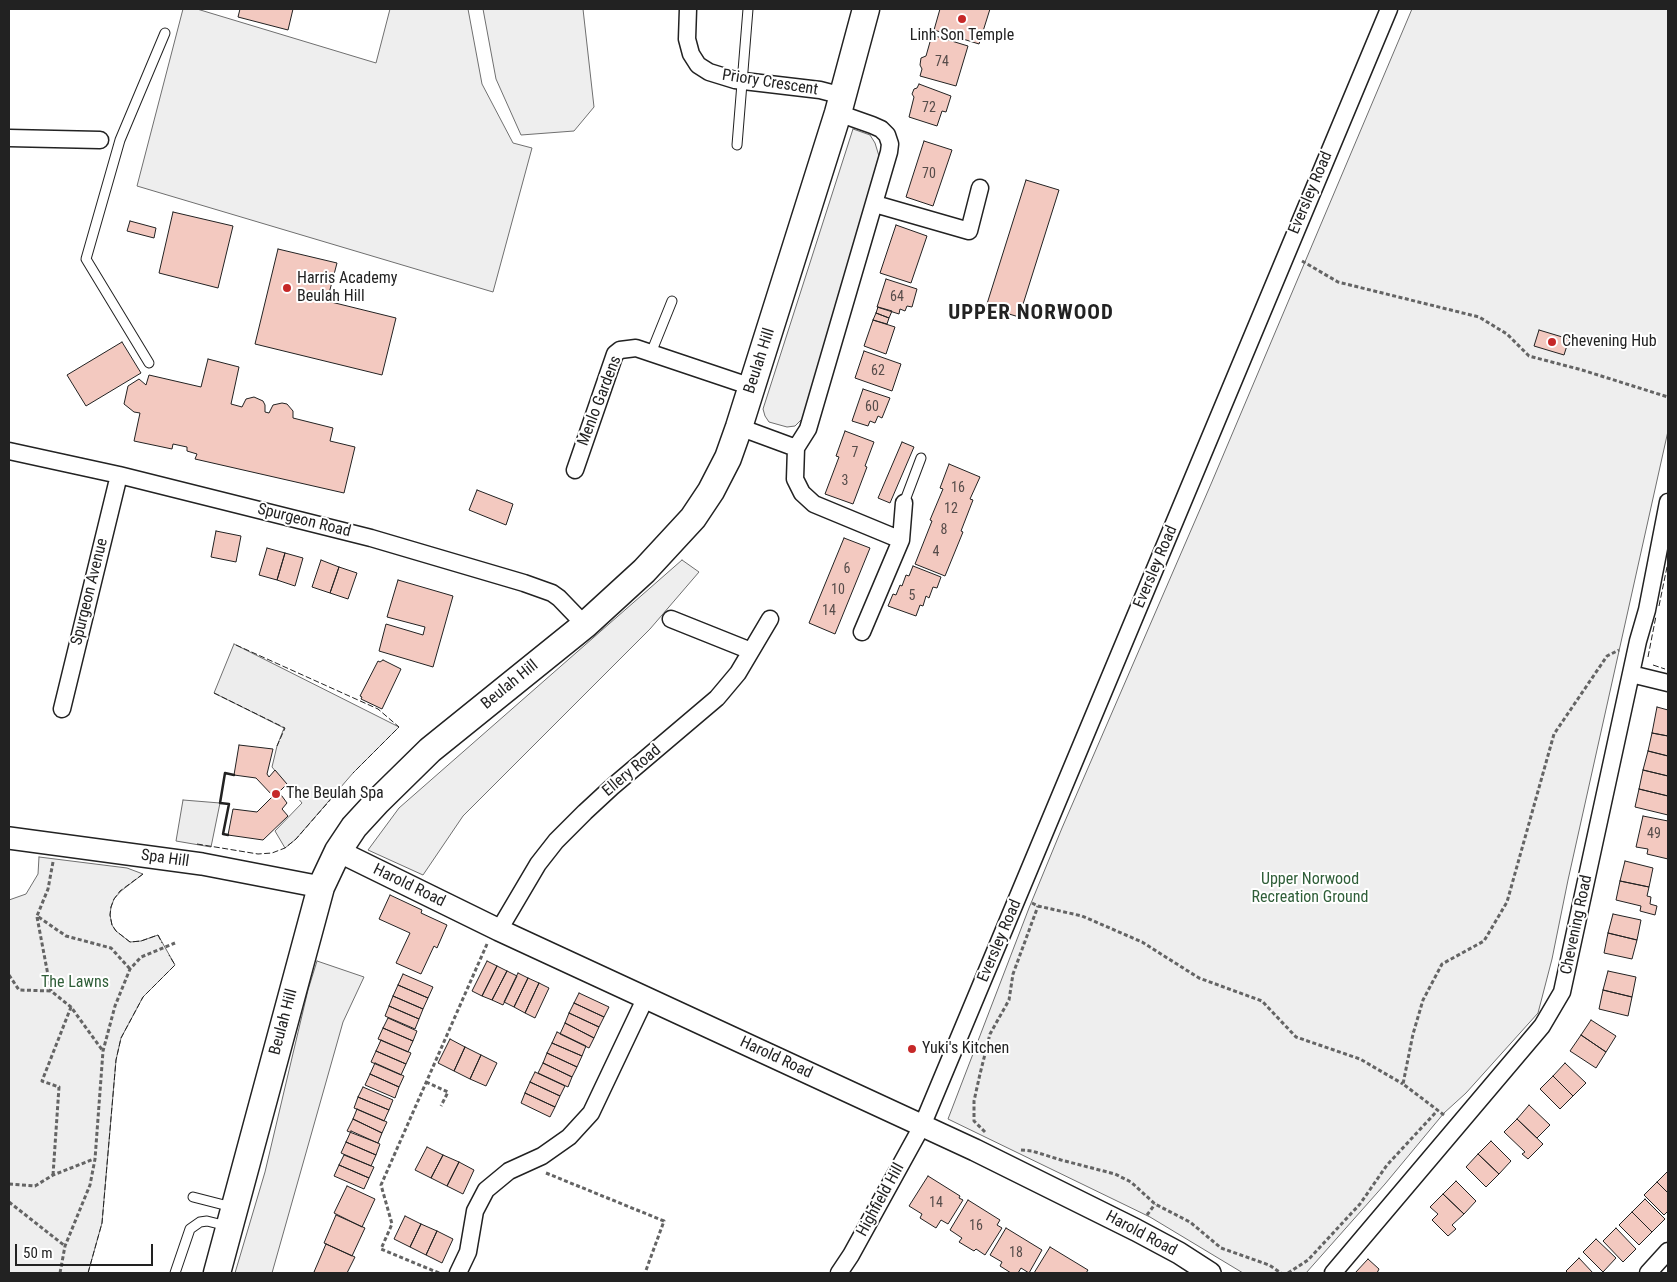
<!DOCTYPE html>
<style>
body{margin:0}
#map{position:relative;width:1677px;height:1282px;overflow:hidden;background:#fff;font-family:"Roboto Condensed",sans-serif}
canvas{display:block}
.frame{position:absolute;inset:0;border:10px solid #222;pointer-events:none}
.scale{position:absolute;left:15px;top:1244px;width:138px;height:22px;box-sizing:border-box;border:2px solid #222;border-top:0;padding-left:6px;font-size:15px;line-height:18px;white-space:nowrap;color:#222;-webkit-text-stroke:4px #fff;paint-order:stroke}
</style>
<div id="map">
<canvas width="1677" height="1282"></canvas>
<div class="frame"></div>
<div class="scale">50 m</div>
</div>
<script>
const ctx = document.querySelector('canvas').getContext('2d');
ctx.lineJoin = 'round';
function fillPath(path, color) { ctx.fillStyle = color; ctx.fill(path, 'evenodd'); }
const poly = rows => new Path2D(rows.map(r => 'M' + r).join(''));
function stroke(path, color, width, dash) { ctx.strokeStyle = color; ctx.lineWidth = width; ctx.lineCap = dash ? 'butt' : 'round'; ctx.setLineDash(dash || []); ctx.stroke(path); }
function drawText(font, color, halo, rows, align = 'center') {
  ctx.font = font + ' "Roboto Condensed",sans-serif'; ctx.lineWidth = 4; ctx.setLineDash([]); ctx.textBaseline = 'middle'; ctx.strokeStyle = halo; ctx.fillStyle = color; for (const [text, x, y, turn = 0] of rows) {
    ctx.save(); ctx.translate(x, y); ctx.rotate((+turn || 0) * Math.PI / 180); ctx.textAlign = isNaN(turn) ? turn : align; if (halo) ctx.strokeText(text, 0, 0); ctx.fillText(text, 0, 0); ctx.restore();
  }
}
const green = poly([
 [183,9,197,9,376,63,390,9,468,9,482,84,513,143,532,148,493,292,137,186,183,9],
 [483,9,583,9,594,107,574,131,521,135,496,79,483,9],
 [1412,9,1668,9,1668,431,1568,880,1552,959,1538,1013,1466,1093,1444,1113,1385,1184,1306,1273,1243,1273,1150,1217,948,1119,1029,908,1062,828,1211,484,1412,9],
 [853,129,870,135,875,143,879,156,803,418,795,426,787,427,769,422,765,416,763,409,853,129],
 [682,560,699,572,650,629,463,816,423,875,368,850,399,808,682,560],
 [39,857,127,868,143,874,121,891,114,899,111,907,110,915,112,925,116,931,130,942,141,941,158,935,175,965,143,997,121,1038,116,1060,102,1223,88,1273,9,1273,9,900,26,894,38,874,39,857],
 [317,961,364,977,343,1022,272,1273,235,1273,265,1172,308,990,317,961]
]);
fillPath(green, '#eee');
stroke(green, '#6f6f6f', 1);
const parking = poly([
 [234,644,399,727,353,773,296,839,285,848,275,831,302,803,272,767,277,746,284,728,214,693,234,644],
 [183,800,220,803,211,847,176,841,183,800]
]);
fillPath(parking, '#ededed');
stroke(parking, '#6f6f6f', 1);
const building = poly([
 [240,9,293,9,288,30,238,17,240,9],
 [940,9,990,9,979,44,934,30,940,9],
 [932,35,968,46,956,86,920,76,922,69,920,65,921,58,926,56,932,35],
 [919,84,951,96,946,112,942,111,937,126,909,117,914,97,912,94,914,89,917,88,919,84],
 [924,141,952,150,933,206,906,197,924,141],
 [1026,180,1059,190,1019,317,986,307,1026,180],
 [173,212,233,226,218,288,159,273,173,212],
 [130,221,156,228,154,238,127,231,130,221],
 [896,225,927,236,911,283,880,273,896,225],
 [278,249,337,263,327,301,396,318,382,375,255,344,278,249],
 [886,279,917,289,912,307,907,306,905,311,900,309,899,314,877,307,886,279],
 [878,307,892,311,889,318,876,313,878,307],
 [876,313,889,318,887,324,873,320,876,313],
 [873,320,895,327,886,354,864,346,873,320],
 [1539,330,1569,339,1564,355,1534,346,1539,330],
 [122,342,141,373,86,406,67,375,122,342],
 [864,351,901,364,892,391,855,378,864,351],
 [208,359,239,367,231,404,242,407,246,399,254,397,263,401,265,405,265,412,269,413,273,405,282,403,287,404,293,411,293,418,333,428,330,441,355,447,344,493,195,459,197,454,187,451,187,447,173,444,172,449,134,441,140,413,134,412,124,404,128,386,139,379,146,385,149,375,201,387,208,359],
 [863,389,890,398,882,418,878,416,875,423,870,421,868,426,852,421,863,389],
 [845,431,874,442,865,466,867,467,853,504,825,494,839,457,836,456,845,431],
 [902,442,914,447,890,503,878,498,902,442],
 [949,464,980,477,970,499,973,500,961,531,963,532,945,576,915,564,932,521,930,520,943,489,940,488,949,464],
 [477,490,513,504,506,525,469,510,477,490],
 [216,531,241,536,236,562,211,557,216,531],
 [844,538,870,548,835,634,809,623,844,538],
 [267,548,285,553,277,580,259,575,267,548],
 [285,553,303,558,295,586,277,580,285,553],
 [321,560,339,567,330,593,312,587,321,560],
 [913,566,941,577,937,588,933,587,929,598,926,596,923,606,920,605,916,616,888,606,893,594,896,595,900,585,902,586,906,575,909,576,913,566],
 [339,567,357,573,348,599,330,593,339,567],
 [398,580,453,596,433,667,379,651,386,624,423,635,425,627,387,617,398,580],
 [383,660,401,669,382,709,361,699,362,697,360,696,378,661,380,662,383,660],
 [1657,707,1668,710,1668,736,1652,733,1657,707],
 [1652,733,1668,736,1668,756,1648,751,1652,733],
 [239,745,273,749,267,774,269,777,275,770,287,784,279,792,287,803,282,809,288,816,263,840,228,835,233,809,257,812,273,796,256,778,234,775,239,745],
 [1648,751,1668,756,1668,776,1643,770,1648,751],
 [1643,770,1668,776,1668,796,1639,789,1643,770],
 [1639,789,1668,796,1668,815,1635,807,1639,789],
 [1643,816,1668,821,1668,859,1647,854,1648,849,1636,847,1643,816],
 [1625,861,1653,868,1649,887,1620,881,1625,861],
 [1620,881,1649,887,1647,896,1651,897,1650,904,1657,906,1655,915,1640,911,1641,906,1616,900,1620,881],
 [390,895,422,910,421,913,447,925,437,948,434,946,421,974,396,963,410,933,379,919,390,895],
 [1613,914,1641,920,1637,940,1608,933,1613,914],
 [1608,933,1637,940,1632,959,1604,953,1608,933],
 [487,961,497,966,482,996,472,991,487,961],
 [497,966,507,971,492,1000,482,996,497,966],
 [507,971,517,976,503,1005,492,1000,507,971],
 [1608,971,1636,977,1632,997,1603,990,1608,971],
 [518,973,528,978,514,1007,504,1002,518,973],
 [403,974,433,987,428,998,398,985,403,974],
 [528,978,539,983,525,1013,514,1007,528,978],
 [539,983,549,988,535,1018,525,1013,539,983],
 [398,985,428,998,423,1009,393,996,398,985],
 [1603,990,1632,997,1628,1016,1599,1009,1603,990],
 [579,993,609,1007,604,1017,574,1003,579,993],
 [393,996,423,1009,419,1019,389,1006,393,996],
 [574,1003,604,1017,599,1027,569,1013,574,1003],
 [389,1006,419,1019,415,1029,385,1016,389,1006],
 [569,1013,599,1027,594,1038,565,1023,569,1013],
 [388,1018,417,1031,413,1041,383,1028,388,1018],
 [1591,1020,1616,1036,1606,1052,1581,1035,1591,1020],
 [565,1023,594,1038,589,1048,560,1034,565,1023],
 [383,1028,413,1041,408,1052,378,1039,383,1028],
 [557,1032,586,1046,582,1056,552,1043,557,1032],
 [1581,1035,1606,1052,1596,1068,1570,1051,1581,1035],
 [450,1039,465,1047,454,1071,438,1063,450,1039],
 [381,1040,411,1053,406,1064,376,1051,381,1040],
 [552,1043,582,1056,577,1067,547,1053,552,1043],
 [465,1047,481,1055,470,1079,454,1071,465,1047],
 [376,1051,406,1064,401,1075,371,1062,376,1051],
 [547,1053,577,1067,572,1077,543,1063,547,1053],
 [481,1055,497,1063,486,1086,470,1079,481,1055],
 [375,1063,404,1076,399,1087,370,1074,375,1063],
 [543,1063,572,1077,568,1087,538,1073,543,1063],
 [1565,1063,1586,1083,1573,1096,1553,1076,1565,1063],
 [535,1072,565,1086,560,1096,530,1082,535,1072],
 [370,1074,399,1087,395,1098,365,1085,370,1074],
 [1553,1076,1573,1096,1560,1109,1540,1089,1553,1076],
 [530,1082,560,1096,555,1107,525,1093,530,1082],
 [363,1087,393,1100,389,1110,358,1097,363,1087],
 [525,1093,555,1107,550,1117,521,1103,525,1093],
 [358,1097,389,1110,384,1121,354,1108,358,1097],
 [1529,1105,1550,1125,1537,1138,1517,1119,1529,1105],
 [357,1109,387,1122,382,1133,353,1119,357,1109],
 [353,1119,382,1133,378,1143,347,1131,353,1119],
 [1517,1119,1543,1144,1528,1159,1522,1154,1525,1152,1504,1132,1517,1119],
 [351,1131,380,1144,376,1155,346,1142,351,1131],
 [1491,1141,1511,1161,1499,1174,1478,1154,1491,1141],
 [346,1142,376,1155,371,1166,341,1153,346,1142],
 [427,1147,443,1155,431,1178,415,1170,427,1147],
 [1478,1154,1499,1174,1486,1187,1466,1167,1478,1154],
 [344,1155,374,1167,369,1178,339,1165,344,1155],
 [443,1155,459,1162,447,1186,431,1178,443,1155],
 [459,1162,474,1170,463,1194,447,1186,459,1162],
 [339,1165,369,1178,364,1189,334,1176,339,1165],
 [1668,1171,1668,1193,1657,1182,1668,1171],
 [928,1176,960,1196,959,1198,963,1200,948,1224,941,1220,936,1228,920,1218,922,1214,909,1206,928,1176],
 [1456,1181,1476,1201,1464,1214,1443,1194,1456,1181],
 [1657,1182,1668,1193,1668,1211,1664,1215,1644,1195,1657,1182],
 [347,1186,375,1199,362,1227,334,1213,347,1186],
 [1443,1194,1464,1214,1452,1225,1456,1229,1448,1236,1432,1220,1438,1214,1430,1207,1443,1194],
 [1645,1199,1665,1219,1652,1232,1632,1212,1645,1199],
 [968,1200,1000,1220,997,1225,1002,1228,985,1255,976,1249,974,1251,959,1242,962,1238,950,1230,968,1200],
 [1632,1212,1652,1232,1639,1245,1619,1225,1632,1212],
 [336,1215,365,1228,352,1256,324,1243,336,1215],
 [405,1216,421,1224,410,1247,394,1239,405,1216],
 [421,1224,437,1231,426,1255,410,1247,421,1224],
 [1006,1228,1042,1250,1029,1273,1021,1268,1018,1273,1011,1273,1000,1266,1002,1262,990,1255,1006,1228],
 [1616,1228,1636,1249,1623,1262,1603,1241,1616,1228],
 [437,1231,453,1239,442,1263,426,1255,437,1231],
 [1596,1239,1616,1258,1603,1272,1583,1252,1596,1239],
 [326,1244,355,1257,347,1273,317,1273,314,1272,326,1244],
 [1050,1247,1088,1270,1086,1273,1034,1273,1050,1247],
 [1579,1258,1593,1273,1568,1273,1566,1271,1579,1258],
 [1368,1259,1379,1269,1377,1273,1355,1273,1368,1259]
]);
fillPath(building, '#f3c9c0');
stroke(building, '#222', 1);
const service = poly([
 [737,145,748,9],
 [651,353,672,301],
 [149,363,86,259,120,140,165,33],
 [904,503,921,458],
 [193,1197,232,1207],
 [175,1273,190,1229,200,1222,207,1221,227,1226]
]);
const minor = poly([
 [688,9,687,39,691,54,698,65,709,72,735,80,820,90,843,96],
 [9,138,100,140],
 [875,204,969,231,980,188],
 [739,427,796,448,795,479,802,493,814,504,901,540],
 [796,448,808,429,889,152,890,144,887,135,881,129,872,125,838,113],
 [9,451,119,475,371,538,524,583,552,593,559,598,585,625],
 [575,470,615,354,620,350,636,348,752,387],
 [671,619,751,651],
 [862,632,901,540,904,503],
 [1631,674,1668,683],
 [62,709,119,475],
 [499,930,538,864,556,841,585,812,612,787,717,698,738,673,770,619],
 [458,1273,468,1252,475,1211,486,1190,509,1171,542,1156,569,1137,591,1113,646,997],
 [839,1273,851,1255,922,1126,1389,9],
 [1333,1273,1542,1026,1562,992,1638,641,1647,610,1668,502],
 [1648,1273,1668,1251]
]);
const tertiary = poly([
 [9,838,202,864,321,887],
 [338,851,499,930,975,1150,1136,1230,1179,1253,1210,1273]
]);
const primary = poly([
 [217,1273,321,887,338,851,354,827,377,802,430,750,585,625,644,571,693,518,711,491,728,458,739,427,838,113,866,9]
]);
stroke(service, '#222', 11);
stroke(minor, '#222', 19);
stroke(tertiary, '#222', 24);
stroke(primary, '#222', 29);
stroke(poly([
 [1302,261,1338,282,1479,317,1507,334,1529,356,1582,370,1668,397],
 [53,862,48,889,37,916,66,936,111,948,130,969],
 [1032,903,1038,906,1082,916,1142,942,1199,978,1262,1001,1296,1037,1360,1059,1403,1084],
 [37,917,51,991,71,1007],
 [9,975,19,990,51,991],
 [426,1082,448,1092,441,1106],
 [1444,1115,1403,1084,1413,1034,1423,1000,1442,964,1484,941,1507,902,1554,734,1607,656,1619,650],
 [985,1132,974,1121,974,1101,980,1074,990,1034,1009,1000,1013,974,1038,906],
 [1021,1150,1032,1151,1061,1160,1115,1174,1131,1182,1155,1204,1190,1222,1221,1248,1269,1265,1281,1273],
 [546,1173,664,1221,645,1273],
 [53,1175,59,1087,42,1081,71,1007,103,1051],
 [9,1184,35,1186,53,1175,94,1159],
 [9,1202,65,1246],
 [1147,1215,1155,1204],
 [60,1273,65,1246,90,1185,95,1159,103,1051,115,1006,130,969,141,957,175,943],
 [439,1273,381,1249,392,1224,381,1185,487,944],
 [1288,1273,1308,1260,1360,1204,1387,1165,1438,1110]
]), '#646464', 3, [4, 2.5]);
stroke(service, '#fff', 9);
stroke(minor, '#fff', 16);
stroke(tertiary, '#fff', 21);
stroke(primary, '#fff', 26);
stroke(poly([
 [1659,606,1668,562],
 [236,645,378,709,399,727,353,773],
 [1648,657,1656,616],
 [1653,665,1665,669],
 [214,693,285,728,277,746],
 [197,844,258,854,272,853,285,848,296,839,338,791],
 [143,874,120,891,114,899,111,907,110,915,112,925,116,931,130,942,141,941,158,935,162,943],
 [88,1273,102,1223,116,1060,121,1038,143,997,175,965,169,955]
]), '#222', 1, [6, 2.5]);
stroke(poly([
 [228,835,223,834,229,804,220,803,225,773,234,775]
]), '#222', 2.5);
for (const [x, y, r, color] of [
 [962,19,5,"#c62828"],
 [287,288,5,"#c62828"],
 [1552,342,5,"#c62828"],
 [276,794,5,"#c62828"],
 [912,1049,5,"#c62828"]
]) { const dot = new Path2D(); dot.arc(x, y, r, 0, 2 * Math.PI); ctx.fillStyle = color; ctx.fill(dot); stroke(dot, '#fff', 2); }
drawText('14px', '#564c4a', null, [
 ["74",942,62],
 ["72",929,108],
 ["70",929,174],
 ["64",897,297],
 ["62",878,371],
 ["60",872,407],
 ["7",855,453],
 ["3",845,481],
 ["16",958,488],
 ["12",951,509],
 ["8",944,530],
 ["4",936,552],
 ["6",847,569],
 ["10",838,590],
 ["5",912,596],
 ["14",829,611],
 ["49",1654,834],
 ["14",936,1203],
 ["16",976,1226],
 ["18",1016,1253]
]);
drawText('16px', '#222', '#fff', [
 ["Linh Son Temple",962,36,"center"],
 ["Harris Academy",297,279],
 ["Beulah Hill",297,297],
 ["Chevening Hub",1562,342],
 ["The Beulah Spa",286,794],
 ["Yuki's Kitchen",922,1049]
], 'left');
drawText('16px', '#222', '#fff', [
 ["Priory Crescent",770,83,9],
 ["Eversley Road",1311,193,-67],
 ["Beulah Hill",760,361,-72],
 ["Menlo Gardens",600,401,-69],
 ["Spurgeon Road",304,521,14],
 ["Eversley Road",1156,567,-67],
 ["Spurgeon Avenue",90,592,-76],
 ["Beulah Hill",510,685,-39],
 ["Ellery Road",632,771,-40],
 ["Spa Hill",165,859,8],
 ["Harold Road",409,886,26],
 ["Chevening Road",1577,925,-78],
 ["Eversley Road",1000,941,-67],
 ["Beulah Hill",284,1022,-75],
 ["Harold Road",776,1058,25],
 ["Highfield Hill",881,1200,-61],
 ["Harold Road",1141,1234,28]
]);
drawText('16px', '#2f5e38', '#fff', [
 ["Upper Norwood",1310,880],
 ["Recreation Ground",1310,898],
 ["The Lawns",75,983]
]);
ctx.letterSpacing = '1px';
drawText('bold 21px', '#222', '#fff', [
 ["UPPER NORWOOD",1031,314]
]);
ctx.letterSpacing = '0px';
</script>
